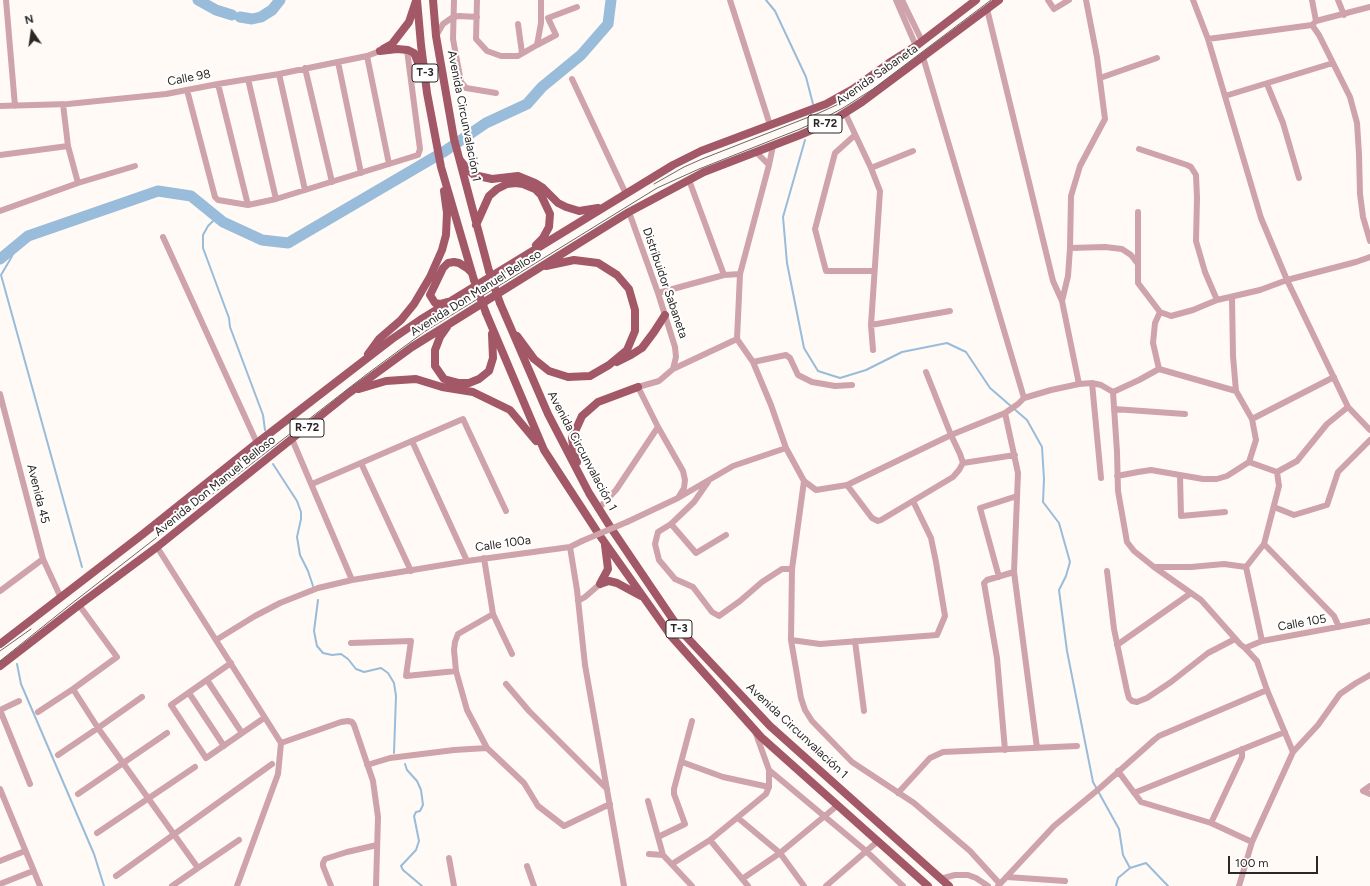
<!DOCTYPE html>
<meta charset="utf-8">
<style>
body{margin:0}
#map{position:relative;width:1370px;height:886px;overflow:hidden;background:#fffaf6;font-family:Figtree,sans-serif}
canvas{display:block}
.north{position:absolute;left:12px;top:12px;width:40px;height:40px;-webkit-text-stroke:3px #fff;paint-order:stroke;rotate:347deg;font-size:11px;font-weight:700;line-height:16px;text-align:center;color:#2a2725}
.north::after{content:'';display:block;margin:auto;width:14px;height:18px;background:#2a2725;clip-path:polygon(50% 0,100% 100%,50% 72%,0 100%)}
.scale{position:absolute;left:1228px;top:856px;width:90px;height:18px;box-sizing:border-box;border:2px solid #2a2725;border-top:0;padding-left:5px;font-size:12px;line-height:14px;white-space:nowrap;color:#2a2725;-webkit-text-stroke:3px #fff;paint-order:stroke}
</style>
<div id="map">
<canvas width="1370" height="886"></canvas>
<div class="north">N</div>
<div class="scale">100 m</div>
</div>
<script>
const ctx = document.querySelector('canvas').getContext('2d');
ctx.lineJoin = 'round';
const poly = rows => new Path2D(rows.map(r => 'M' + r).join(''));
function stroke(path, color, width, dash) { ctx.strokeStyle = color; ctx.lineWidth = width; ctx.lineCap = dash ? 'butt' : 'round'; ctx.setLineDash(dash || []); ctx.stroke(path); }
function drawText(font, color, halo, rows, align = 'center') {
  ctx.font = font + ' Figtree,sans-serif'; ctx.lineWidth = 4; ctx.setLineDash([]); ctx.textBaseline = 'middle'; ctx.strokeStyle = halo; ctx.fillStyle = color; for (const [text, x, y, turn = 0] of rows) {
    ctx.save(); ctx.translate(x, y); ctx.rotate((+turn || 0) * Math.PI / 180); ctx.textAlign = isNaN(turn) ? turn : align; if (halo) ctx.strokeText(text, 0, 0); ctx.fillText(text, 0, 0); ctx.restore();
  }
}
stroke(poly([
 [766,0,775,11,806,77,813,104],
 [805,140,783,217,787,263,804,348,818,371,840,378,866,370,902,352,947,343,966,352,990,388,1027,420,1042,447,1044,479,1043,502,1059,523,1070,562,1066,576,1059,590,1067,651,1093,782,1119,829,1123,855,1130,868,1146,863,1168,886],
 [217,217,208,226,203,235,203,248,229,318,230,327,263,415,265,430],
 [17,245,11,258,1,275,82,567],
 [273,464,297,501,301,512,301,519,297,537,300,555,308,571,313,586],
 [318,600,314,631,317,646,323,653,332,655,341,654,348,659,356,669,364,672,381,668,388,673,394,683,396,696,394,753],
 [17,664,21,684,94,854,104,886],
 [405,764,407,770,417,781,421,790,423,805,420,811,416,812,414,816,419,841,416,850,401,866,403,870,422,886],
 [1116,886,1118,878,1130,868]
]), '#98bcd9', 2);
stroke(poly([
 [198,0,216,10,232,15],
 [240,17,252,19,261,17,272,10,280,0],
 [0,259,28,236,158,191,191,196,223,222,262,240,288,243,445,151,486,123,527,104,542,87,581,55,608,24,611,0]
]), '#98bcd9', 11);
stroke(poly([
 [6,0,15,106],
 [454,0,453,39,461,82,466,88,496,93],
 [477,0,476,39,487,51,501,56,518,56,537,45,541,23,541,0],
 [730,0,770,125],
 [896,0,916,46],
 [902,0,922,41],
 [1048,0,1054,9,1069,0],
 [1193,0,1208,39,1261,218,1287,280,1348,407,1370,430],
 [1312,0,1316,21],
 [1338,0,1344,15],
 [987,9,1053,281,1062,301,1079,384],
 [518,24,522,53],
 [1312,25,1319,35,1350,97,1357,123,1359,154,1360,194,1363,217,1370,241],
 [436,36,443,24,453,17,459,16,477,17],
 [1208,39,1312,25,1316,21,1370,7],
 [537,45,556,35,548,18,577,7],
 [367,56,389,164],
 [923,57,1024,398],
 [338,62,361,173],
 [305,68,332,182],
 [279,74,305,190],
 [1100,78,1157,58],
 [248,79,276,199],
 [572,79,626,194],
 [218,84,248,205],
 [1267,84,1283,123,1299,178],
 [187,90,215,197,218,200,248,205,276,199,418,155,420,149,407,50],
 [1225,96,1333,63],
 [63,104,68,146,78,183],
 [0,106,68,104,166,94,218,84,279,74,367,56,380,51],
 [845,113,871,168,880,191,871,325,873,350],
 [855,135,835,153,815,229,826,271,874,271],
 [1139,149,1187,165,1191,167,1196,175,1197,198,1196,241,1205,272,1217,300],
 [756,152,769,165,773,146],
 [0,155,68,146],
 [871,168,913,151],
 [689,180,724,275],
 [0,211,78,183,135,166],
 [629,212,658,293,675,347,676,357,673,369],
 [1138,212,1138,283,1160,312,1171,316,1193,310,1217,300,1260,290,1287,280,1356,262,1370,257],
 [163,237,257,443],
 [1070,248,1105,247,1122,249,1131,255,1138,264],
 [658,293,724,275,740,274],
 [1062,301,1068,276,1070,248,1071,196,1080,166,1105,119,1097,57,1086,0],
 [1160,312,1155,323,1153,343,1159,369,1236,391],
 [871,325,950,311],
 [737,339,753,362,771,405,786,448,804,481,816,490,847,485,951,435,1005,413,1018,404,1024,398,1051,390,1079,384,1092,383,1101,385,1113,392,1139,380,1159,369],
 [753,362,786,355,790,358,798,375,812,382,835,386,852,385],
 [1092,383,1101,478],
 [1113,392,1117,452,1118,491,1127,542,1134,551,1154,567,1201,600,1240,644,1245,648,1262,641,1370,621],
 [0,394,43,559,61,598],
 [1114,409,1185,414],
 [1005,413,1018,473,1014,572,1037,748],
 [1252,419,1334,377],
 [292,439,352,580],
 [412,441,467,561],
 [1249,462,1277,472,1297,461,1327,424,1348,407],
 [361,463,411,571],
 [963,463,1015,455],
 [1180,475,1181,516,1225,512],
 [1117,476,1138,472,1151,470,1203,479,1217,479,1227,476,1249,462,1256,440,1252,419,1236,391,1233,356,1232,298],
 [804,481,792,569,791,640,801,698,805,710,812,721,852,762,914,803,970,851,1000,884],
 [708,482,694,502,671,524,696,553,726,535],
 [312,484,463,419,506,511],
 [847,485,872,518,878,521,881,520,953,477,959,470,963,463,960,454,951,435,926,372],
 [678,498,684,488,685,480,683,471,658,427,638,387,659,381,673,369,737,339,740,274,769,165],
 [1274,507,1294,515,1327,505,1338,472,1370,440],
 [598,509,616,490,658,427],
 [627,522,678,498,733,466,786,448],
 [671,524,658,532,655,544,659,560,675,579,693,587,712,612,719,616,740,601,762,582,782,569,792,569],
 [1264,544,1334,616,1339,627],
 [157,547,281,743,278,774,237,886],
 [570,547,577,590,585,665,624,886],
 [484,558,493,614,458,634,455,642,454,650,456,671,467,710,487,748,524,783,538,806,564,826,610,804],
 [1154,567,1191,567,1224,564,1246,567,1262,641],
 [1246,567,1264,544,1279,486,1277,472],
 [1107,571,1114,629,1127,691,1129,698,1132,701,1137,702,1147,698,1171,682,1208,653,1235,639],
 [999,577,980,508,1017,496],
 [0,591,43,559],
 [578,601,585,597,600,584],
 [79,605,117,657,73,689,98,728,198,868,172,886],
 [493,614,512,654],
 [216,640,255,616,280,603,318,588,352,580,467,561,570,547,582,541],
 [791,640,820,644,937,635,945,616,936,562,931,538,913,501],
 [855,641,864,711],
 [351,643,411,641,406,676,456,671],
 [1117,645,1191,593],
 [1245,648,1257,661,1267,690,1293,752],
 [231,663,171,705,206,758,264,718],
 [207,680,242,733],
 [506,684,529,711,607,789],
 [189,693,224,746],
 [0,710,30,784],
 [0,710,19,701],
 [38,712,73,689],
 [281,743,341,722,348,721,352,722,354,725,373,781,378,817,376,886],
 [1005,750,997,658,984,583,987,580,1014,572],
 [58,755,98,728,142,697],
 [682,762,723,777,769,787],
 [367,765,390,758,454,750,487,748],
 [769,770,866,851,903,886],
 [1118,771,1141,802,1211,823,1252,842],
 [1370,786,1363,791,1370,794],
 [0,789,40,886],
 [898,793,930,758,943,752,1077,746],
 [1134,793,1285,732],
 [78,794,167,733],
 [648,801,658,837,685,824,674,794,674,789,692,721],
 [738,818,780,853,804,886],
 [1211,823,1242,757,1242,749],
 [97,833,195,767],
 [658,837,663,855],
 [710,840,748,886],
 [649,854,663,855,692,886],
 [449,858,454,886],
 [0,861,25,851],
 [672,864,710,840,766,794,769,787,769,770,756,734],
 [527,866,534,886],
 [198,868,239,840],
 [116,876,272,764],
 [1007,877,1065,881],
 [742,879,780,853,838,805],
 [940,879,955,875,968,875,976,878,988,886],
 [0,884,33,871],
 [331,886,323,866,323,863,325,859,347,852,377,845],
 [826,886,878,841],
 [998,886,1054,826,1100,788,1154,740,1159,736,1267,690],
 [1239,886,1252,842,1293,752,1318,725,1340,694,1356,683,1370,675]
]), '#cfa3aa', 6);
stroke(poly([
 [417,0,421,45,427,93,441,167,474,280],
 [433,0,436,36,454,139,489,271],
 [383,49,392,44,409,22,416,1],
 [380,51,397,49,408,50,414,53,417,60,420,68],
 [460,160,468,170,474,175,492,179,518,176,535,183,543,188,558,203,566,207,579,211,598,208],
 [476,225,489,196,497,189,507,184,516,183,523,184,535,189,541,195,550,214,549,227,543,238,536,245],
 [447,302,440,304,435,303,430,295,443,268,448,263,454,262,459,263,467,268,472,273],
 [500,303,548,414,589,493,611,528,680,630,770,726,949,886],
 [486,313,544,450,598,533,671,636,761,737,928,886],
 [447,327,440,337,435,350,435,366,444,379,459,383,469,383,479,379,489,371,493,358,492,334],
 [517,336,534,359,549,371,568,377,590,376,609,365,627,350,635,331,635,310,629,289,617,275,598,263,574,260,546,266],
 [368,354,379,339,401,320,414,304,430,277,442,250,446,235,447,213,444,191],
 [617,362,631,355,642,348,654,332,665,315],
 [359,389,386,381,416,379,442,387,473,392,510,410,536,441],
 [577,462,574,453,572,438,582,416,598,402,638,387],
 [600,584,609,581,617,583,641,596],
 [600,584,608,569,605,545],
 [0,644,143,534,257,443,392,339,420,320,673,165,701,151,826,104,853,89,889,63,916,46,976,0],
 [0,666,79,605,157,547,349,393,412,347,629,212,704,172,800,135,832,121,862,102,999,0]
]), '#a35867', 8);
stroke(poly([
 [654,184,684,167,702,159,819,113,841,103],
 [0,651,31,629],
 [0,661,71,604,367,374,424,332,657,188,699,169,800,129,828,116,843,108,873,89,991,0]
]), '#6c6866', 1);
stroke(poly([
 [582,541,627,522]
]), '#cfa3aa', 6);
stroke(poly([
 [489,271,500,303],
 [474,280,486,313]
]), '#a35867', 8);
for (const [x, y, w] of [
 [425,73,26],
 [825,124,34],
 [307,428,34],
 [679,629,26]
]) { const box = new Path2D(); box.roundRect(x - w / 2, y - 9, w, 18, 3); ctx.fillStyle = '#fff'; ctx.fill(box); stroke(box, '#2a2725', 1); }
drawText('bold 11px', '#2a2725', null, [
 ["T-3",425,73],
 ["R-72",825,124],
 ["R-72",307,428],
 ["T-3",679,629]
]);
drawText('12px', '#2a2725', '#fff', [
 ["Avenida Sabaneta",877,75,-35],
 ["Calle 98",189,78,-11],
 ["Avenida Circunvalación 1",464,116,79],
 ["Distribuidor Sabaneta",665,283,71],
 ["Avenida Don Manuel Belloso",476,293,-32],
 ["Avenida Circunvalación 1",582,451,62],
 ["Avenida Don Manuel Belloso",215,486,-39],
 ["Avenida 45",38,494,76],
 ["Calle 100a",503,544,-8],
 ["Calle 105",1302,623,-10],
 ["Avenida Circunvalación 1",797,731,43]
]);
</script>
